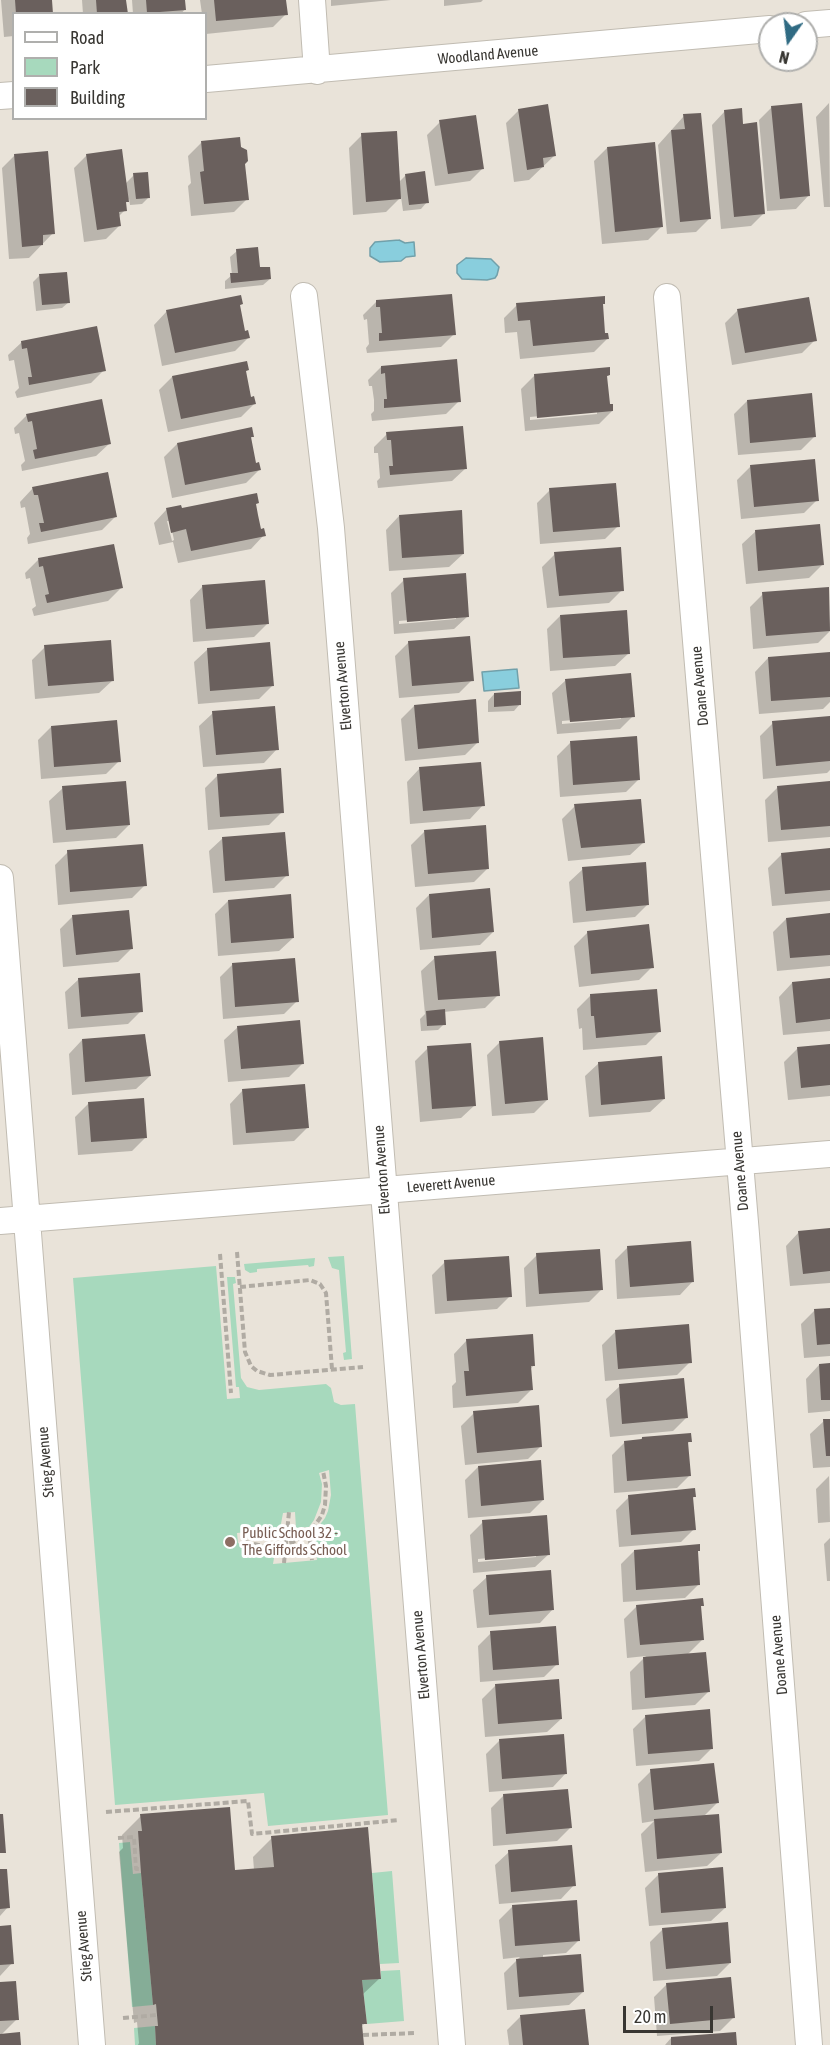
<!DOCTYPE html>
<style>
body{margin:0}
#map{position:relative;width:830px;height:2045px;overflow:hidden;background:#e9e3d9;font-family:"Asap Condensed",sans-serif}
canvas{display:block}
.legend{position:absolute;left:12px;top:12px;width:195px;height:108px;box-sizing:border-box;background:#fff;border:2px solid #afafad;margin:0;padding:8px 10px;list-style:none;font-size:18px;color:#383632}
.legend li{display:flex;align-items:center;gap:12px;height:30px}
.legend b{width:30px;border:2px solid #afafad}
.north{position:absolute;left:758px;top:12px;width:60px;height:60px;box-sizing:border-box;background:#fff;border:2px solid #afafad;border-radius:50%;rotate:194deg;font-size:16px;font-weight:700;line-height:24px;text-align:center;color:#383632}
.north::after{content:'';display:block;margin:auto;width:21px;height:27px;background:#306b83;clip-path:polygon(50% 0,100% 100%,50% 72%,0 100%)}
.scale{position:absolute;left:623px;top:2006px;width:90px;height:27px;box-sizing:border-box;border:3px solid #383632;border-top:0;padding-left:8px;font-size:18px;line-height:21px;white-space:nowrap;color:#383632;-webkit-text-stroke:4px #fff;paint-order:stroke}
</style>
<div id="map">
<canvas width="830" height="2045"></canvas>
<ul class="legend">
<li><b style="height:8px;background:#fff"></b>Road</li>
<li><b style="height:16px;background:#a7d9bd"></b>Park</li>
<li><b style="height:16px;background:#6a605d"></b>Building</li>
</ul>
<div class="north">N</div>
<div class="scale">20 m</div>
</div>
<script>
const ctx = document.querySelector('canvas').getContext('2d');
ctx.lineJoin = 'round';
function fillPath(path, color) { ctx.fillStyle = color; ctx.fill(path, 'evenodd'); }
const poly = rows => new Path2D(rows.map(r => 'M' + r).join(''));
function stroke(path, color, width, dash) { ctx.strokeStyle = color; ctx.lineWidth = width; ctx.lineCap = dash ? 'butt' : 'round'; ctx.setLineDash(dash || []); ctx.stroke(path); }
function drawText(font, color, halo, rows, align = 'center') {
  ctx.font = font + ' "Asap Condensed",sans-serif'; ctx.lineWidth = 6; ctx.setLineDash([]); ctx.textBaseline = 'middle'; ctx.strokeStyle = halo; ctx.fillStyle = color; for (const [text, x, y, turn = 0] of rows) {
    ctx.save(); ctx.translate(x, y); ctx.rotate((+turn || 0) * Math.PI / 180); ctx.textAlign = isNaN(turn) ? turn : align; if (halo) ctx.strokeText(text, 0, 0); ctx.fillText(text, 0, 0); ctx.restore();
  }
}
fillPath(poly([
 [344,1256,352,1359,344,1360,343,1353,346,1352,339,1270,332,1268,328,1257],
 [315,1258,314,1266,309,1267,308,1265,257,1269,257,1272,250,1273,245,1270,244,1264],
 [216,1266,227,1399,240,1398,239,1387,236,1387,227,1277,235,1277,236,1283,233,1284,241,1378,247,1387,259,1390,326,1384,331,1388,334,1402,341,1405,355,1404,388,1815,268,1826,264,1793,115,1805,73,1278],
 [329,1470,331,1495,328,1511,325,1518,315,1531,317,1560,273,1564,275,1552,256,1552,238,1543,237,1533,280,1529,283,1513,295,1512,296,1528,309,1527,314,1520,321,1502,322,1484,319,1473],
 [130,1842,133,1874,141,1873,153,2005,132,2007,119,1843],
 [392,1871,399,1963,380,1964,372,1873],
 [400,1970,404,2021,367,2024,362,1980,381,1979,381,1971],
 [155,2026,156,2045,135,2045,134,2028]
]), '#a7d9bd');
const water = poly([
 [399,240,405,243,414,242,415,256,406,257,401,261,380,262,370,256,370,248,375,242,399,240],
 [466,258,491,259,499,267,497,275,495,278,487,280,462,279,457,273,457,265,466,258],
 [517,669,519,688,484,691,482,672,517,669]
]);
fillPath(water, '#89cedd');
stroke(water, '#71a0aa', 1.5);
fillPath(poly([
 [1,0,51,0,52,14,14,14,14,36,4,37],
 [82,0,125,0,126,14,83,14],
 [132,0,184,0,185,9,181,14,133,14],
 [200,0,285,0,286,14,273,27,206,34,206,14,202,14],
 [331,0,391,0,331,6],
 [444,0,483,0,481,2,444,6],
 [829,103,830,207,824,207,816,117],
 [772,107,809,195,796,209,767,211,759,120],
 [519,110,554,156,529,180,514,182,506,123],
 [725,111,742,125,764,213,751,226,721,229,712,125],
 [684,116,709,219,696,232,667,234,658,145],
 [440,122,483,168,470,181,435,186,427,135],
 [362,135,398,183,406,175,427,202,421,209,403,211,401,197,386,212,353,215,349,148],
 [201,143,244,164,247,199,234,212,191,216,188,186,191,183,188,156],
 [607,148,661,227,648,240,602,244,594,161],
 [15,155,53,233,29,258,9,259,2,168],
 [87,155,125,184,134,175,148,198,142,204,130,205,129,199,125,204,125,210,118,217,119,226,106,239,84,242,74,168],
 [237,251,270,279,263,285,225,289,225,281,232,275,230,257],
 [39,276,69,302,62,308,36,311,33,282],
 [376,302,454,334,441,347,367,353,366,348,369,344,367,319,364,320,363,315],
 [241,304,239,307,244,333,248,338,235,351,162,366,154,325,167,311],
 [517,305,601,306,603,334,607,339,594,352,520,359,517,332,505,333,504,318],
 [738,310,815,340,802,353,732,365,725,323],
 [22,342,104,370,91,383,17,398,15,392,19,388,14,360,9,361,8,355],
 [381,367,459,401,446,414,372,421,371,414,374,411,374,400,372,386,369,386,368,380],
 [247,370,244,373,250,398,254,404,241,417,168,432,159,390,172,377],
 [535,375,609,375,606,377,609,406,612,411,599,424,525,431,521,389],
 [597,411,597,414,530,420,530,417],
 [747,401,815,436,801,450,738,455,734,414],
 [27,415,110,443,96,456,22,471,21,465,25,461,19,433,15,434,14,428],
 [387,434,466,468,452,481,378,488,377,481,380,478,378,453,374,453,374,447],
 [252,437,250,439,255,465,259,470,246,483,172,498,164,457,177,444],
 [751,466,817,500,804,513,741,519,737,480],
 [33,488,116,516,102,530,28,544,27,538,30,534,25,507,21,508,20,502],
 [550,490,618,526,605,539,540,544,537,503],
 [255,505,260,530,264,535,251,549,178,563,173,542,159,545,154,523,167,509],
 [167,521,170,521,174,540,172,541],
 [399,516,463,554,449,567,389,571,386,530],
 [756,531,822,565,809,578,746,584,742,544],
 [555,554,622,590,609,603,547,608,542,567],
 [38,560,121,588,108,601,34,616,32,609,36,606,30,578,26,579,25,573],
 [404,580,468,616,454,629,394,634,391,593],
 [456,616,456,619,399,624,399,621],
 [203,586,267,624,254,637,193,642,190,600],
 [827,588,830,631,818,643,753,649,750,607,763,594],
 [560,616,629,653,615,666,550,671,547,629],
 [409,642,472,680,459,693,399,698,395,656],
 [45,647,113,680,99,693,35,699,32,660],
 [208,649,272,686,259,699,198,704,194,662],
 [830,654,830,702,823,709,759,714,755,672,768,658],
 [566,680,633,716,620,729,557,734,552,693],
 [621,716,621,719,562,724,562,721],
 [494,694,520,704,514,711,488,712,488,701],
 [414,706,478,742,465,755,405,761,401,719],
 [213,713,277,749,264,763,203,767,199,726],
 [830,718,830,770,827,773,763,779,760,736,773,723],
 [51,727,119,761,106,774,41,779,38,740],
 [570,743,639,779,626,792,560,797,557,756],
 [420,768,483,805,470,819,410,824,407,782],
 [218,775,282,812,269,825,208,830,205,788],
 [830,783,830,837,768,842,765,800,778,787],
 [63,788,129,825,116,838,53,843,49,801],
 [575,806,644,842,630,855,568,861,562,819],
 [424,832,488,868,474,882,415,887,411,845],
 [223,838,287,875,274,888,213,893,209,851],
 [830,850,830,901,772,906,768,868,782,854],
 [68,852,145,885,132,898,58,905,55,865],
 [583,869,648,904,635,917,573,923,569,882],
 [429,895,493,932,480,945,420,950,416,908],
 [228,901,293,938,279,951,218,956,215,914],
 [830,915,830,966,777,971,773,932,786,919],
 [73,916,131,949,118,962,63,967,60,929],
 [588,932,652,967,639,980,579,987,574,946],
 [435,958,498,995,485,1008,443,1012,444,1024,438,1030,421,1031,420,1019,425,1014,421,971],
 [233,964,297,1001,284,1014,223,1019,220,977],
 [79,979,141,1011,128,1024,68,1029,65,992],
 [830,980,830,1031,783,1035,779,997,792,983],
 [590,996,659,1032,646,1045,583,1050,582,1028,579,1029,577,1009],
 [238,1027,302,1064,289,1077,228,1082,224,1040],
 [82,1040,150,1076,136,1089,72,1095,69,1054],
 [500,1042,547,1100,534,1113,492,1116,487,1055],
 [830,1046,830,1096,788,1100,784,1062,797,1049],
 [428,1048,475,1105,461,1118,420,1122,415,1061],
 [599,1063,664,1099,650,1112,589,1117,585,1076],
 [243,1090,307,1128,294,1141,233,1145,230,1104],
 [88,1104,145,1138,132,1151,78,1155,75,1117],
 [830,1230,830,1283,790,1286,786,1246,799,1232],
 [628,1247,693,1281,680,1295,617,1299,615,1260],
 [537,1255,602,1289,589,1302,526,1307,524,1268],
 [445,1262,510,1296,497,1309,435,1314,432,1275],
 [830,1309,830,1356,804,1358,801,1324,814,1311],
 [615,1332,690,1362,677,1375,605,1381,602,1345],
 [467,1340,533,1366,530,1370,531,1390,518,1403,453,1408,452,1386,456,1382,454,1354],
 [819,1365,830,1365,830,1411,808,1413,806,1379],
 [620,1386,686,1418,673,1431,610,1437,606,1399],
 [474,1413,541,1446,528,1459,465,1465,461,1426],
 [830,1420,830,1467,813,1468,810,1434,824,1421],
 [642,1438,690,1441,687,1444,690,1475,677,1488,614,1493,612,1455,625,1442,639,1441],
 [478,1467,543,1500,530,1513,468,1518,465,1480],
 [829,1476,830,1522,818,1523,816,1489],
 [629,1497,694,1497,692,1499,694,1529,681,1542,619,1547,616,1510],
 [483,1522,549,1554,535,1567,473,1573,470,1535],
 [536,1554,536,1557,478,1562,478,1559],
 [830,1538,830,1581,827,1581,824,1544],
 [634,1551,696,1553,698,1585,685,1598,623,1602,621,1564],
 [487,1577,553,1609,540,1623,477,1628,473,1590],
 [702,1605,700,1608,703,1639,687,1655,708,1692,695,1705,632,1710,630,1672,646,1656,627,1658,624,1619,637,1606],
 [491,1633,557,1664,544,1677,480,1682,478,1646],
 [495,1686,561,1719,547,1732,485,1737,482,1699],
 [646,1716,712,1748,699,1761,636,1766,633,1729],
 [499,1741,566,1773,553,1787,489,1792,486,1754],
 [651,1771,717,1803,703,1817,721,1853,707,1866,645,1872,641,1834,654,1821,642,1823,638,1784],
 [504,1795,570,1828,557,1841,493,1846,491,1808],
 [141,1816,234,1872,254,1870,253,1857,272,1838,380,1978,362,1995,365,2023,361,2027,362,2045,138,2045,139,2043,137,2022,134,2023,119,1852,123,1848,122,1835],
 [509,1852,574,1885,561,1899,499,1904,495,1865],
 [0,1871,8,1907,0,1916],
 [659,1874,725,1908,711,1921,649,1926,645,1888],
 [513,1906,579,1940,566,1953,543,1955,543,1958,583,1992,569,2005,507,2010,504,1973,520,1957,503,1959,499,1920],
 [0,1927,12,1963,0,1976],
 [663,1929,730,1963,717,1976,653,1981,650,1942],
 [0,1983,17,2019,1,2035,20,2045,0,2045],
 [667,1984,733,2018,720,2031,657,2036,654,1997],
 [520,2017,587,2045,509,2045,507,2030],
 [671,2038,735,2045,665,2045]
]), '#0003');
fillPath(poly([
 [15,0,52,0,53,14,16,14],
 [96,0,126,0,128,14,97,14],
 [146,0,185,0,186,10,147,13],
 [214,0,286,0,288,15,216,21],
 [802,103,810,196,780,199,771,106],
 [548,104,556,156,543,158,544,167,527,170,518,109],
 [742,108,743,124,757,122,765,214,734,217,724,110],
 [701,113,711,219,680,222,671,130,685,129,683,114],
 [476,115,484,169,448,174,439,120],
 [397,131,401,199,366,202,361,133],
 [240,137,241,147,247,150,248,161,245,164,249,200,204,204,200,172,204,171,201,141],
 [655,142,663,227,615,232,607,147],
 [122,149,129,202,126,202,127,211,119,212,121,226,97,230,86,154],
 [48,151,55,234,43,235,43,245,22,247,14,154],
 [425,171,429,203,409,205,405,174],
 [148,172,150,198,136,199,133,173],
 [258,247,260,267,270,267,271,279,231,283,230,273,238,273,236,249],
 [67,272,70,303,42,305,39,274],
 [452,294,456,335,379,341,379,333,382,333,380,307,376,307,376,300],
 [241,295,243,304,240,305,245,331,248,330,250,338,175,353,166,310],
 [605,296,605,304,603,304,605,333,608,333,609,339,533,346,530,320,518,321,516,303],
 [809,297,817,341,745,353,737,309],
 [97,326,106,371,29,385,28,377,32,377,27,348,22,349,21,341],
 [457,359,461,402,384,408,384,399,387,399,386,387,385,373,381,374,381,366],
 [247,361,249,370,246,371,251,397,254,396,256,404,181,419,172,376],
 [610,367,610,375,607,376,610,404,613,404,613,411,537,418,534,374],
 [812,393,816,437,750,443,747,400],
 [102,399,111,444,35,459,33,450,37,449,32,421,28,422,26,414],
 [463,426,467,469,390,475,389,466,393,466,391,440,387,440,386,432],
 [252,427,254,437,251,437,256,463,259,462,261,470,185,485,177,443],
 [815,459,819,501,754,507,750,465],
 [108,472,117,517,41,532,39,523,44,523,38,495,34,495,32,487],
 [616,483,620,527,553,532,549,488],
 [257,493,259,503,256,504,258,515,261,529,264,528,266,536,191,551,186,529,171,533,166,508,181,505,182,508],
 [462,510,464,554,402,558,399,515],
 [820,524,824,565,758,571,755,530],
 [114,544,123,588,47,603,45,595,49,594,43,566,39,567,38,558],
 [621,547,624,591,559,596,554,552],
 [466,573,469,617,407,622,403,578],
 [265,580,269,624,206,629,202,585],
 [829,587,830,631,766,636,762,592],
 [627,610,630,654,563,658,560,615],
 [470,636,474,681,412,686,408,641],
 [111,640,114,681,48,686,44,645],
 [270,642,274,686,210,691,207,648],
 [830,652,830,697,771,701,768,657],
 [631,673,635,717,570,722,565,679],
 [521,691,521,705,494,707,494,693],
 [476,699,479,743,418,749,414,705],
 [275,706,279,750,216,755,212,711],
 [830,716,830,761,776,766,772,721],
 [117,720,121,762,54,767,51,726],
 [637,736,640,780,573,785,570,741],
 [481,762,485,806,423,811,419,767],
 [281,768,284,813,220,817,217,774],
 [126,781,130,825,66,830,62,786],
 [830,781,830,826,781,830,777,786],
 [641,799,645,843,581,848,574,804],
 [486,825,489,869,428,874,424,830],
 [285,832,289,876,225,881,222,837],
 [143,844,147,886,70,892,67,850],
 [830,848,830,890,785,894,781,853],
 [646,862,649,905,586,911,582,867],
 [490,888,494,932,432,938,429,894],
 [291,894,294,938,231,943,228,900],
 [129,910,133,949,76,955,72,915],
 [830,913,830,955,790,958,786,918],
 [649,924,654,968,591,974,587,931],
 [496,951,500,996,438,1000,434,956],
 [295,958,299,1002,235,1007,232,963],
 [140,973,143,1012,81,1017,78,978],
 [830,978,830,1019,796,1023,792,982],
 [657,989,661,1032,596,1038,594,1016,591,1016,590,994],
 [445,1009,446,1025,427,1026,426,1011],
 [300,1020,304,1064,241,1069,237,1026],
 [145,1034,151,1076,85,1082,82,1039],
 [543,1037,548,1100,505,1104,499,1041],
 [471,1043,476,1106,432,1109,427,1046],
 [830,1044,830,1085,801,1088,797,1047],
 [662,1056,665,1099,601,1105,598,1062],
 [305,1084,309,1128,246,1133,242,1089],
 [144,1098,147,1138,91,1142,88,1102],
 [830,1228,830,1271,803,1274,798,1231],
 [691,1241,694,1282,630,1287,627,1246],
 [600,1249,603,1290,539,1294,536,1253],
 [509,1256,512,1297,447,1301,444,1260],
 [830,1308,830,1344,817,1345,814,1309],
 [689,1324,692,1363,618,1369,615,1330],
 [533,1334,535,1366,531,1366,533,1390,466,1396,464,1371,469,1371,466,1339],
 [830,1363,830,1400,821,1400,819,1364],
 [684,1378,688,1418,622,1424,619,1384],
 [539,1405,542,1447,477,1453,473,1411],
 [823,1419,830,1419,830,1456,826,1456],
 [691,1433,692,1442,688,1442,691,1476,627,1481,624,1441,642,1439,642,1437],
 [541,1460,544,1500,481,1506,478,1466],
 [695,1488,696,1497,693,1497,696,1530,631,1535,628,1495],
 [547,1515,550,1555,485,1560,482,1520],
 [700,1544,700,1551,698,1551,700,1585,636,1590,634,1550],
 [551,1570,554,1610,489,1615,486,1575],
 [703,1598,704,1606,701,1606,704,1640,640,1645,636,1605],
 [556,1626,559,1665,493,1670,490,1631],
 [706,1652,710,1692,645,1698,643,1657],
 [559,1679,562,1719,498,1724,495,1684],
 [710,1709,713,1749,648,1754,645,1715],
 [564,1734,567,1774,502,1779,499,1739],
 [714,1763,719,1803,654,1810,650,1769],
 [568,1789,572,1828,506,1834,503,1794],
 [230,1807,235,1870,274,1867,271,1836,368,1827,381,1979,362,1980,367,2024,362,2024,364,2045,156,2045,155,2026,158,2026,156,2004,153,2005,141,1873,138,1831,142,1831,140,1814],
 [0,1814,3,1814,6,1853,0,1853],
 [719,1814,722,1853,657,1859,654,1819],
 [572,1845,576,1886,511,1892,508,1850],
 [723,1867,726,1908,661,1913,658,1873],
 [0,1869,7,1869,10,1908,0,1909],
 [577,1900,580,1941,515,1946,512,1905],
 [728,1922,731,1963,666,1969,662,1928],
 [11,1925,14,1964,0,1965,0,1926],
 [581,1954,584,1992,519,1997,516,1959],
 [731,1977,735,2018,670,2024,666,1983],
 [16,1981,19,2020,0,2021,0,1982],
 [585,2009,589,2045,523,2045,520,2015],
 [20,2032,21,2045,0,2045,0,2034],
 [736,2032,737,2045,671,2045,671,2037]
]), '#6a605d');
const street = poly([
 [312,0,317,71],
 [806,25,830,23],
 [206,79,770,29],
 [0,96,14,95],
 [304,296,331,528,452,2045],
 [667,297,746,1234,809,2045],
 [0,878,92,2045],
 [0,1221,830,1154]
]);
stroke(street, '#c1bcb2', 28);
stroke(poly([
 [237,1252,245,1352,251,1366,257,1371,270,1375,363,1367],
 [220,1254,231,1393],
 [240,1287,310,1280,320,1284,326,1293,332,1369],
 [309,1532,312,1560],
 [245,1542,263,1546,277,1545,293,1542,311,1531,322,1515,325,1505,326,1486,323,1471],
 [284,1563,289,1512],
 [106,1812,248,1801,252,1834,399,1820],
 [118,1838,134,1837,136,1869,141,1869],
 [123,2018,157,2015],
 [363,2035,416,2033]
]), '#b0aba3', 4, [6, 3]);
stroke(street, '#fff', 26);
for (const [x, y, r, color] of [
 [230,1542,6,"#8d6e63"]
]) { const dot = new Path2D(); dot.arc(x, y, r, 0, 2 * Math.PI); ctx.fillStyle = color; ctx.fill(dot); stroke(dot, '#fff', 2); }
drawText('15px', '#383632', '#fff', [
 ["Woodland Avenue",488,55,-5],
 ["Elverton Avenue",343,686,-95],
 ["Doane Avenue",700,686,-95],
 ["Elverton Avenue",382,1170,-94],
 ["Doane Avenue",740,1171,-95],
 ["Leverett Avenue",451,1184,-5],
 ["Stieg Avenue",46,1462,-95],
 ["Elverton Avenue",421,1655,-95],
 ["Doane Avenue",779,1655,-95],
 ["Stieg Avenue",84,1946,-95]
]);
drawText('15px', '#785e54', '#fff', [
 ["Public School 32 -",242,1533],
 ["The Giffords School",242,1550]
], 'left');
</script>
